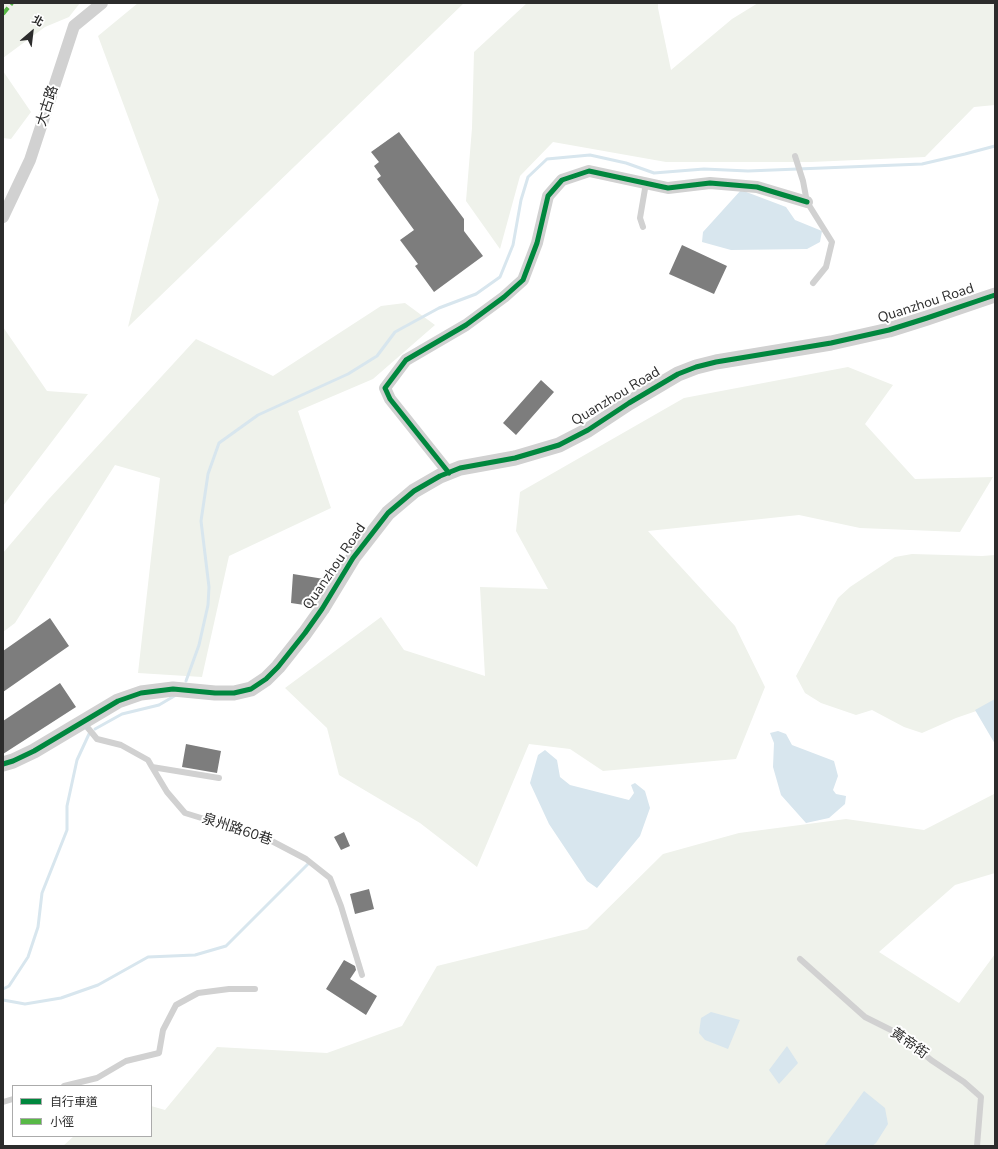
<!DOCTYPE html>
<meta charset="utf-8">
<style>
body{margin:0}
#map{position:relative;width:998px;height:1149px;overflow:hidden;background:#fff;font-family:"Nunito Sans","Noto Sans TC",sans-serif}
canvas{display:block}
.frame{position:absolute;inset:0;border:4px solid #2c2c2c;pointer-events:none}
.legend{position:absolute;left:12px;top:1085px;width:140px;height:52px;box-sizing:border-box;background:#fff;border:1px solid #ababab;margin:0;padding:5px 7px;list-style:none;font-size:12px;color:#2c2c2c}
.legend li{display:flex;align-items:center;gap:8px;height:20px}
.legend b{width:20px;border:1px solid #ababab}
.north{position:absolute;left:12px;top:12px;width:40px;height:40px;-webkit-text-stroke:3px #fff;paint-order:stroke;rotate:28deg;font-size:11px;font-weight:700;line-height:16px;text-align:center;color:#2c2c2c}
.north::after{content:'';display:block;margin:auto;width:14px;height:18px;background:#2c2c2c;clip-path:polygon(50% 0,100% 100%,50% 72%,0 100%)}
</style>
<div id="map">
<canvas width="998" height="1149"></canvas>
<div class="frame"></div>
<ul class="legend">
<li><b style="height:5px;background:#00873e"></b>自行車道</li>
<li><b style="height:5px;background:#58b947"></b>小徑</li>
</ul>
<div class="north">北</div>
</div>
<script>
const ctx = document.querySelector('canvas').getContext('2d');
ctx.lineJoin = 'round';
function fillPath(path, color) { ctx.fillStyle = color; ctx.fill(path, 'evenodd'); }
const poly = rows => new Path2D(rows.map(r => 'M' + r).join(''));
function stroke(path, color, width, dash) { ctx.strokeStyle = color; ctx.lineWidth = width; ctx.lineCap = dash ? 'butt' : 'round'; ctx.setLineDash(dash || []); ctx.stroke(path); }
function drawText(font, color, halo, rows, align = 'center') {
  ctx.font = font + ' "Nunito Sans","Noto Sans TC",sans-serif'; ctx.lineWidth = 4; ctx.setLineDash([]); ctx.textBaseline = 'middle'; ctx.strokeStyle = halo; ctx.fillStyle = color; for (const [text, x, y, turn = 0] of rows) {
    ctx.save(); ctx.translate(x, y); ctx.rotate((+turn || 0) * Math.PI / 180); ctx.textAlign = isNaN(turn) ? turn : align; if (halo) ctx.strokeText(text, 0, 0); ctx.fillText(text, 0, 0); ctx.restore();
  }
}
fillPath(poly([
 [3,3,80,3,69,17,45,27,3,58],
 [138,3,464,3,128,327,159,200,98,36],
 [527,3,658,3,658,8,671,70,732,19,758,3,995,3,995,105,974,107,925,157,811,162,666,162,553,142,520,176,500,249,466,201,472,128,474,52],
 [3,71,31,112,11,139,3,138],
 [405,303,435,325,373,379,298,411,331,508,229,556,202,677,138,673,160,478,115,465,15,623,3,632,3,553,48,500,196,339,273,376,381,306],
 [3,327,47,391,88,394,3,506],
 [848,367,893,385,865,424,915,479,993,477,960,532,860,528,799,515,648,531,735,626,765,687,736,759,603,771,570,749,529,744,477,867,420,823,339,775,327,728,285,688,381,617,404,650,485,676,480,587,548,589,516,531,520,492,684,398],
 [912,554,982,556,995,555,995,702,988,707,956,718,922,733,904,727,872,710,856,715,821,703,805,693,796,676,838,598,850,587,895,557],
 [994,794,995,796,995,873,955,885,879,952,959,1003,995,954,995,1146,63,1146,74,1136,151,1136,151,1106,165,1110,217,1047,327,1053,402,1026,437,966,587,929,663,854,739,833,846,819,924,830]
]), '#eff2eb');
fillPath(poly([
 [741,190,786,207,795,220,822,231,820,242,807,249,731,250,702,242,703,232],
 [995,699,995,744,975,710],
 [778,731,786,734,792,745,834,761,838,776,833,790,836,794,846,796,845,804,829,818,806,823,781,795,773,767,774,743,770,733],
 [545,750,557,760,560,777,570,785,629,800,634,793,631,785,635,783,645,791,650,808,640,836,597,888,587,881,549,824,530,783,538,755],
 [711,1012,740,1020,728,1049,705,1040,699,1033,701,1018],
 [787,1046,798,1063,779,1084,769,1070],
 [864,1091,885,1108,888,1124,876,1143,872,1146,824,1146]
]), '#d8e6ee');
stroke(poly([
 [186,681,199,645,208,605,209,587,201,521,208,474,219,443,258,415,348,374,377,356,395,332,439,308,476,294,500,277,513,245,521,200,528,177,547,159,590,155,626,163,654,173,704,169,748,171,922,164,965,154,995,146],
 [95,729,122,714,159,705,176,695],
 [3,989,9,986,28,957,38,927,42,893,67,830,67,806,77,760,89,734],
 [3,1000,25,1004,61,998,98,985,148,957,195,955,226,946,308,864]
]), '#d8e6ee', 3);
fillPath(poly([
 [399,132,464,219,464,231,483,256,434,292,415,266,418,264,400,240,414,230,377,179,381,176,374,166,379,162,371,152],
 [682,245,727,266,714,294,669,274],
 [541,380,554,392,516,435,503,423],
 [293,574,324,579,311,606,291,603],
 [50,618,69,646,3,692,3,651],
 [60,683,76,707,3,754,3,721],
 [186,744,221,751,217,773,182,767],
 [344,832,350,846,341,850,334,837],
 [369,889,374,909,355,914,350,894],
 [344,960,355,966,356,970,350,979,377,996,366,1015,326,989]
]), '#7d7d7d');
stroke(poly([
 [795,156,803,181,807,202,832,242,826,267,813,283],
 [643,227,640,218,646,183],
 [83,722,97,739,121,745,148,760,152,767,219,778],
 [152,767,167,792,185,813,266,838,306,859,330,878,341,906,362,975],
 [800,959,865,1017,903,1036,931,1060,964,1082,981,1097,977,1146],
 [64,1086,97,1078,126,1061,159,1053,163,1030,176,1005,198,993,229,989,255,989],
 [3,1102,13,1099]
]), '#d1d1d1', 6);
stroke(poly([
 [3,217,30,160,74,26,102,3],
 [449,473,390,399,385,388,406,360,466,325,504,297,523,280,537,243,548,196,562,180,589,171,668,188,710,183,757,187,807,202]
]), '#d1d1d1', 12);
stroke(poly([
 [3,764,13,761,34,751,118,701,141,693,173,689,215,693,234,693,251,689,266,679,278,667,305,633,322,609,353,558,388,513,414,491,440,476,460,468,515,458,559,445,588,430,629,403,678,374,696,367,716,362,831,343,889,330,927,318,995,295]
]), '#d1d1d1', 15);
stroke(poly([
 [3,14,12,3]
]), '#58b947', 4, [8, 4]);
stroke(poly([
 [449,473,390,399,385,388,406,360,466,325,504,297,523,280,537,243,548,196,562,180,589,171,668,188,710,183,757,187,807,202],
 [3,764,13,761,34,751,118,701,141,693,173,689,215,693,234,693,251,689,266,679,278,667,305,633,322,609,353,558,388,513,414,491,440,476,460,468,515,458,559,445,588,430,629,403,678,374,696,367,716,362,831,343,889,330,927,318,995,295]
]), '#00873e', 5);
drawText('14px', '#2c2c2c', '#fff', [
 ["大古路",48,106,-72],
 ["Quanzhou Road",926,304,-18],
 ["Quanzhou Road",616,397,-31],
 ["Quanzhou Road",335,567,-56],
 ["泉州路60巷",237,830,18],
 ["黃帝街",909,1044,35]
]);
</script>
